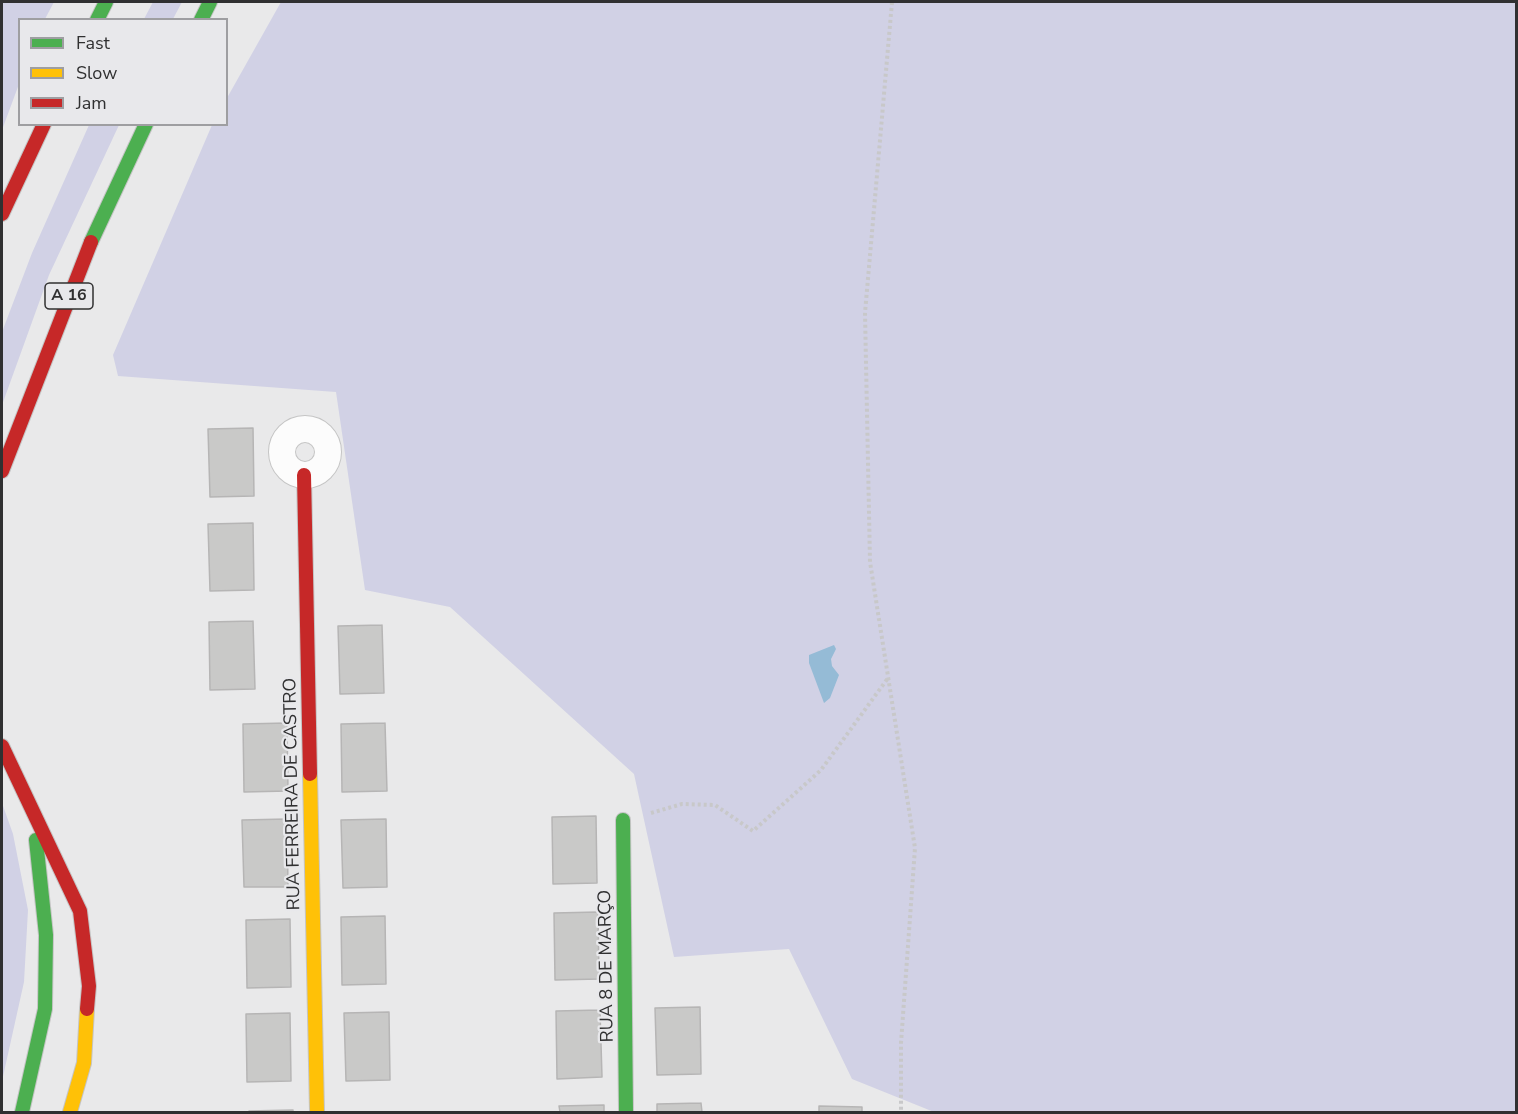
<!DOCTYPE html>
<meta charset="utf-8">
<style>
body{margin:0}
#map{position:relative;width:1518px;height:1114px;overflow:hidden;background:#e9e9ea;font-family:"Nunito Sans",sans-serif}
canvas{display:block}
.frame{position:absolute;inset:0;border:3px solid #303031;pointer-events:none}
.legend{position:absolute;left:18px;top:18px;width:210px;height:108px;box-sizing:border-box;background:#e8e8eb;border:2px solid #9e9ea1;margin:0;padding:8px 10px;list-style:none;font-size:18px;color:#303031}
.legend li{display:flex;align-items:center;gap:12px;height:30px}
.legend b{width:30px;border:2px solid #9e9ea1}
</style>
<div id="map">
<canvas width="1518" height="1114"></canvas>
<div class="frame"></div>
<ul class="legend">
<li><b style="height:8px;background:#4caf50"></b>Fast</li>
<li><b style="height:8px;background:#ffc107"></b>Slow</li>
<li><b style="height:8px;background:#c62828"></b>Jam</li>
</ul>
</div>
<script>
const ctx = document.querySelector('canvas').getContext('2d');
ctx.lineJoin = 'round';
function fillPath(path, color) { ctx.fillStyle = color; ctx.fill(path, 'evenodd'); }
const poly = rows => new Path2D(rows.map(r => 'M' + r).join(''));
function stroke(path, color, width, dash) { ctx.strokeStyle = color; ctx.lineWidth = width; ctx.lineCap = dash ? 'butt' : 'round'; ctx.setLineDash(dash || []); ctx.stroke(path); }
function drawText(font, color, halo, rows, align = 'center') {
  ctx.font = font + ' "Nunito Sans",sans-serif'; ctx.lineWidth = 4.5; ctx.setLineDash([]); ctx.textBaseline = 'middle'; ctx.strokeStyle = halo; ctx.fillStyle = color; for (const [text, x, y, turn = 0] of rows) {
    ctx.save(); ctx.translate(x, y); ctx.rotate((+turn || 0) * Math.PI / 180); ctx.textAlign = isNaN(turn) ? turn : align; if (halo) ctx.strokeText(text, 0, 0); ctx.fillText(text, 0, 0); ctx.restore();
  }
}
fillPath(poly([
 [2,2,54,2,45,19,20,20,19,84,2,130],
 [153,2,182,2,173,19,144,19],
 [281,2,1516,2,1516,1112,934,1112,852,1079,789,949,674,957,634,774,450,607,365,590,336,392,118,376,113,355,212,125,226,124,227,98],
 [89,125,119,125,49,275,2,405,2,332,32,253],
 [2,803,13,834,28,910,24,982,2,1081]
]), '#d1d1e5');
fillPath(poly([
 [834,645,836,649,831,659,832,666,839,675,830,698,824,703,809,663,809,655]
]), '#95bbd6');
const building = poly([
 [253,428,254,496,210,497,208,429,253,428],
 [253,523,254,590,210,591,208,524,253,523],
 [253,621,255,689,210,690,209,622,253,621],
 [382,625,384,693,340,694,338,626,382,625],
 [287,723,288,791,244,792,243,724,287,723],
 [385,723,387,791,342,792,341,724,385,723],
 [596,816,597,883,553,884,552,817,596,816],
 [287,819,288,887,244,887,242,820,287,819],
 [386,819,387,887,343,888,341,820,386,819],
 [598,912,599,979,555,980,554,913,598,912],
 [385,916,386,984,342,985,341,917,385,916],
 [290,919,291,987,247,988,246,920,290,919],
 [700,1007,701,1074,657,1075,655,1008,700,1007],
 [600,1010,602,1077,557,1079,556,1011,600,1010],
 [389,1012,390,1080,346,1081,344,1013,389,1012],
 [290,1013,291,1081,247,1082,246,1014,290,1013],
 [701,1103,702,1112,657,1112,657,1104,701,1103],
 [604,1105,604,1112,560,1112,559,1106,604,1105],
 [819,1106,862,1107,862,1112,819,1112,819,1106],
 [293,1110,293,1112,249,1112,249,1111,293,1110]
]);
fillPath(building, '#c9c9c8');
stroke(building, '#b6b5b5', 1.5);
const street = poly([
 '282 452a23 23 0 1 1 46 0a23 23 0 1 1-46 0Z'
]);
const fast = poly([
 [97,20,106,2],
 [201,20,210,2],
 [91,242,146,124],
 [623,820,626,1112],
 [22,1112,45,1009,46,935,36,840]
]);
const slow = poly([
 [310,774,317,1112],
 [70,1112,84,1063,87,1009]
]);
const jam = poly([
 [2,214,44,124],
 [2,471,91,242],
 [304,475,310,774],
 [2,746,80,911,89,986,87,1009]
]);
stroke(street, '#c5c5c5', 28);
stroke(fast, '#c5c5c5', 16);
stroke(slow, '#c5c5c5', 16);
stroke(jam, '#c5c5c5', 16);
stroke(poly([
 [892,2,865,313,870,562,915,848,901,1043,901,1112],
 [651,813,682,804,715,805,753,831,821,770,888,678]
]), '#c8c8c9', 4, [3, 3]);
stroke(street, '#fcfcfc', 26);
stroke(fast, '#4caf50', 14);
stroke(slow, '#ffc107', 14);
stroke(jam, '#c62828', 14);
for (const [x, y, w] of [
 [69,296,48]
]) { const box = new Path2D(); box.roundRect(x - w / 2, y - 13, w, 26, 4.5); ctx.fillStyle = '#e8e8eb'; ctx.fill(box); stroke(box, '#303031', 1.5); }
drawText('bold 16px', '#303031', null, [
 ["A 16",69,296]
]);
drawText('18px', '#303031', '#e8e8eb', [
 ["RUA FERREIRA DE CASTRO",293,794,-91],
 ["RUA 8 DE MARÇO",607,966,-91]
]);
</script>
